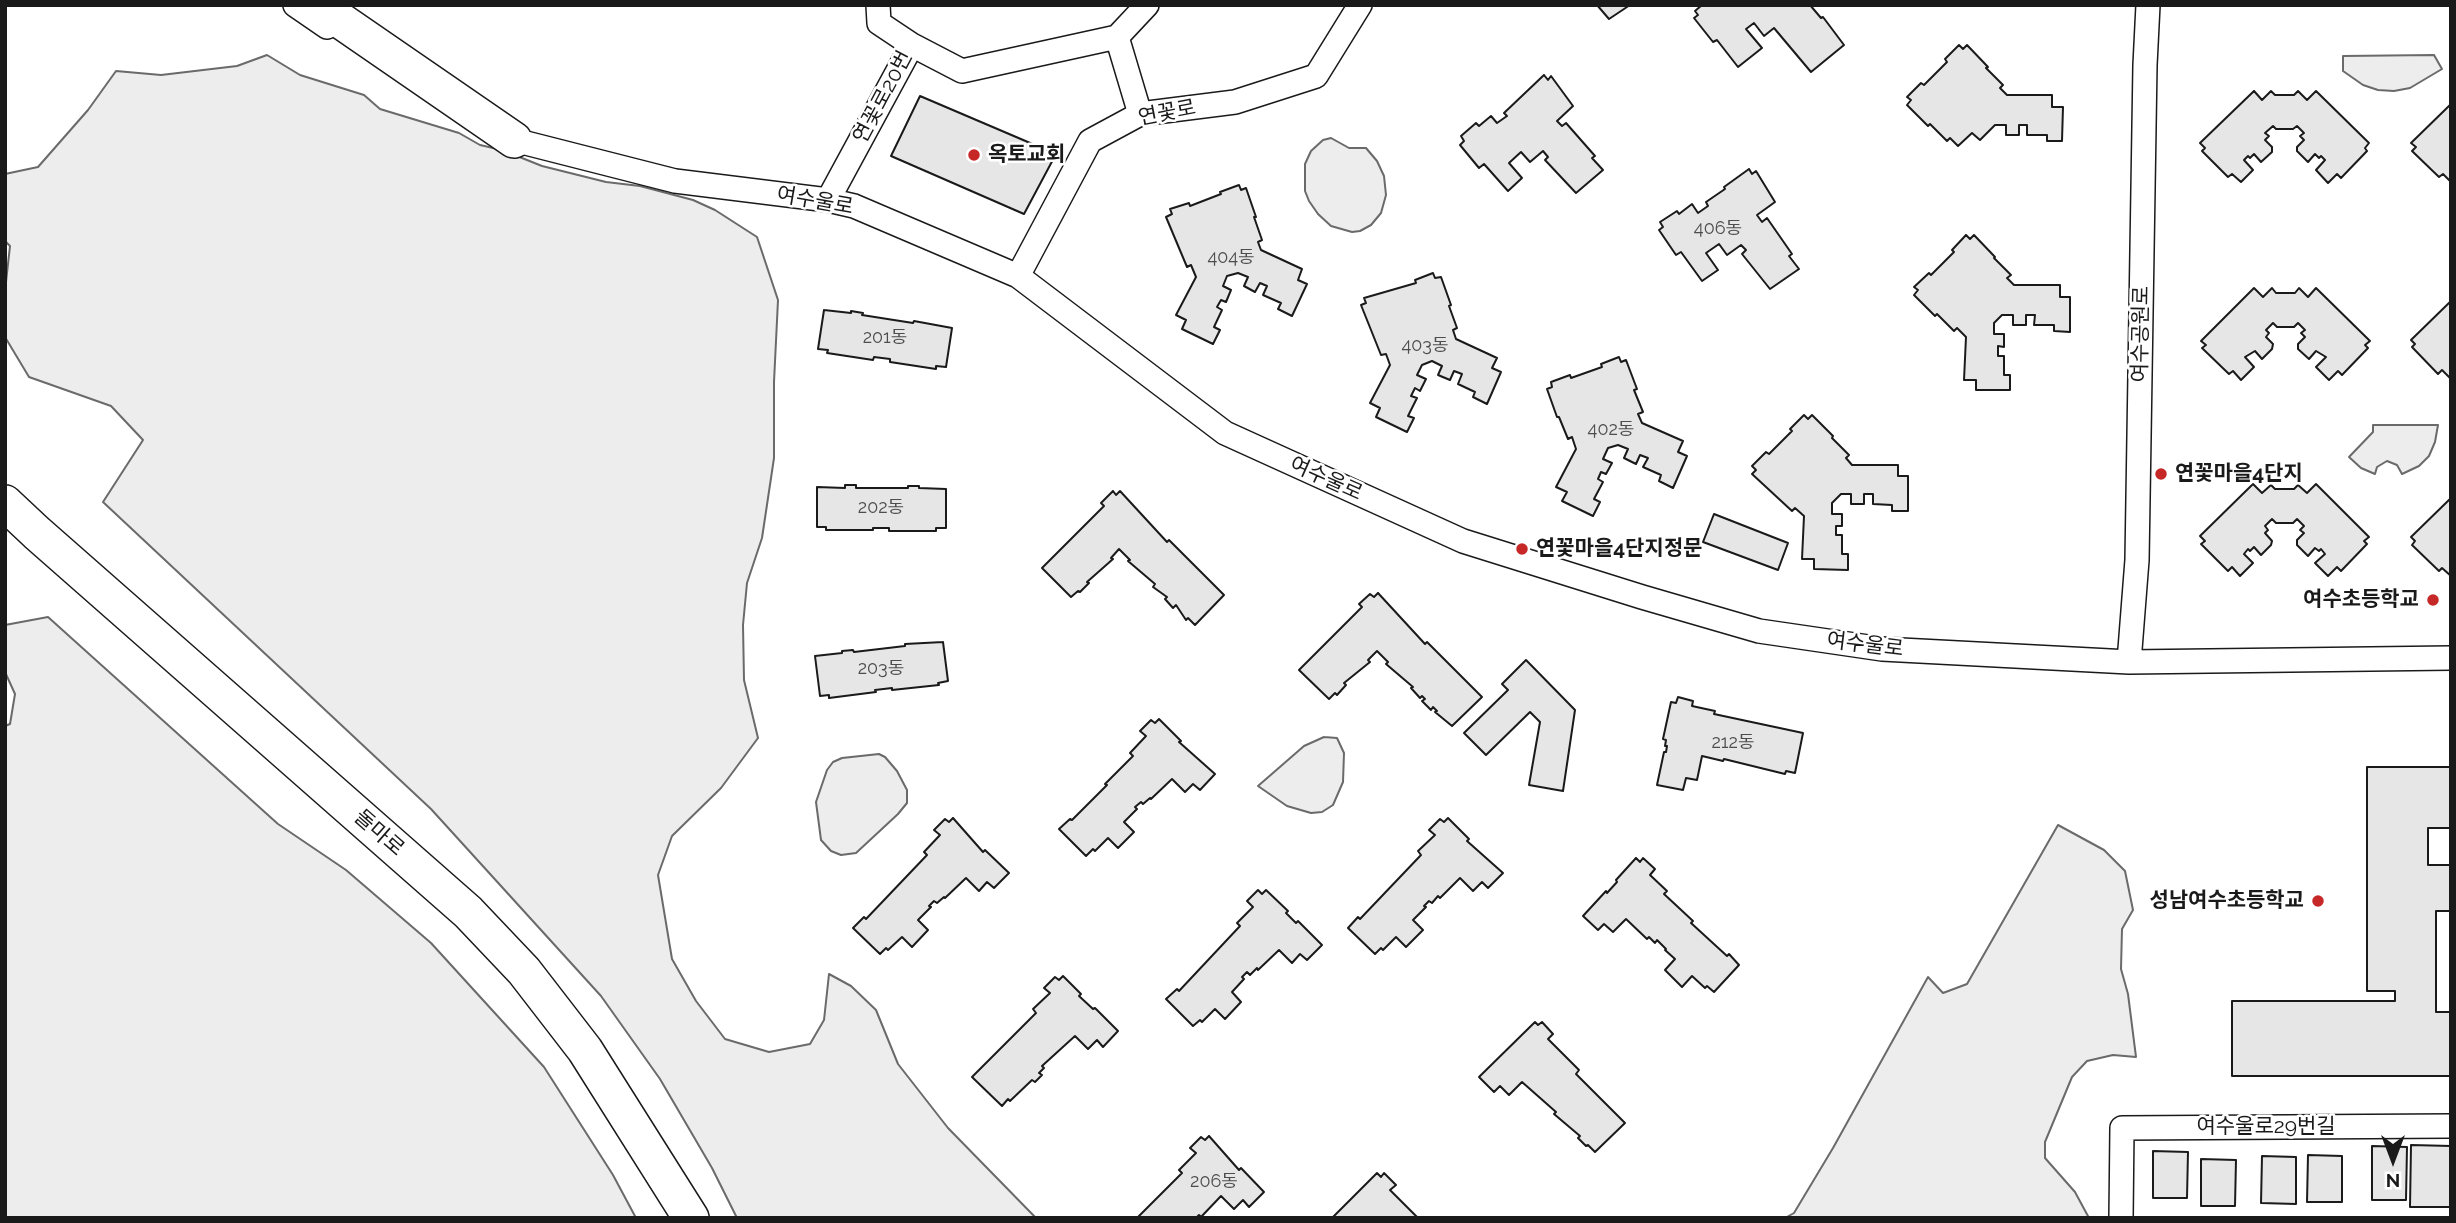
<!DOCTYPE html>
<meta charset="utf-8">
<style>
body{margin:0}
#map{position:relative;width:2456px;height:1223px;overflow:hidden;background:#fff;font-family:Raleway,sans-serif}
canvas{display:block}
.frame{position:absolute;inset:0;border:7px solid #1a1a1a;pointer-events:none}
.north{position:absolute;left:2358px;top:1125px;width:70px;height:70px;-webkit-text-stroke:5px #fff;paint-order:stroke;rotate:180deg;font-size:19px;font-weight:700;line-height:28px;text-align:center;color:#1a1a1a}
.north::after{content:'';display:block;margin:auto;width:24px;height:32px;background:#1a1a1a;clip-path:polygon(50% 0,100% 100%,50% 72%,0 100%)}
</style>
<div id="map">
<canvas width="2456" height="1223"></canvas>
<div class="frame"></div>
<div class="north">N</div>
</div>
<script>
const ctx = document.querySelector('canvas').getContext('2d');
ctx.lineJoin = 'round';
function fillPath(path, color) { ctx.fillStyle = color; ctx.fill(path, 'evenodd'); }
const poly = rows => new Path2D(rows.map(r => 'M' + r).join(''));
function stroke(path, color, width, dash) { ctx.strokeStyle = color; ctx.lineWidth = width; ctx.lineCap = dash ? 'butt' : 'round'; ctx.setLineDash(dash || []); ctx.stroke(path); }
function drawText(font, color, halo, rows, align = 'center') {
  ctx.font = font + ' Raleway,"Noto Sans KR",sans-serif'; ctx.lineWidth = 5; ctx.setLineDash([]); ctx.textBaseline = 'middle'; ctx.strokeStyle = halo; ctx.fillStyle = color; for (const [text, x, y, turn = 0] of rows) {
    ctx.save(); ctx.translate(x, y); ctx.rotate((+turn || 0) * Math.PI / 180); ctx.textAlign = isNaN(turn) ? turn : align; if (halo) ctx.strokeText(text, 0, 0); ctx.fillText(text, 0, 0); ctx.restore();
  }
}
const built = poly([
 [267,55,300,75,364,95,380,109,459,133,480,145,502,150,542,166,606,182,640,186,693,200,715,210,757,237,778,300,774,382,774,458,762,538,747,583,743,625,744,680,758,738,721,788,672,836,658,875,672,959,696,1001,725,1039,769,1052,810,1044,824,1020,829,974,851,986,876,1010,898,1064,948,1128,1036,1218,737,1218,712,1168,660,1079,601,996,431,809,103,502,143,440,111,406,29,377,5,337,5,291,10,246,5,241,5,174,38,167,88,110,116,71,161,75,237,66,267,55],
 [2434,55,2442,69,2410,88,2394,91,2378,90,2363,85,2343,71,2343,56,2434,55],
 [1331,138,1349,148,1366,148,1377,161,1384,176,1386,195,1381,213,1371,225,1360,231,1352,232,1331,226,1318,214,1309,201,1305,191,1305,164,1311,151,1323,140,1331,138],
 [2373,425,2438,425,2435,442,2429,456,2419,466,2402,474,2397,465,2387,461,2377,467,2375,474,2361,468,2349,457,2373,432,2373,425],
 [48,617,278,824,346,870,431,943,544,1067,613,1175,636,1218,5,1218,5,726,10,724,15,694,5,672,5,625,48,617],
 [1324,737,1337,738,1344,753,1343,782,1333,805,1322,812,1311,813,1287,806,1258,786,1304,746,1324,737],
 [879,754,885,757,897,771,907,790,907,803,898,814,856,853,841,855,831,851,821,840,816,802,827,770,833,762,842,758,879,754],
 [2058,825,2104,850,2125,871,2133,910,2122,929,2121,969,2128,994,2136,1057,2113,1055,2087,1061,2072,1077,2045,1142,2045,1158,2075,1192,2089,1218,1785,1218,1794,1213,1833,1148,1928,977,1943,993,1967,984,2058,825]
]);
fillPath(built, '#ededed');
stroke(built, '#6a6a6a', 2);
const building = poly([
 [1597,5,1630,5,1609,19,1597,5],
 [1702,5,1810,5,1821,18,1823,17,1844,45,1811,72,1774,28,1764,36,1754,23,1746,29,1762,48,1738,67,1717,40,1713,42,1694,18,1698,15,1695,11,1702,5],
 [1959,45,1963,49,1967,45,1988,67,1986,68,2003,85,2000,88,2007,95,2052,95,2052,107,2063,107,2062,141,2047,141,2047,135,2027,135,2027,125,2019,125,2019,135,2006,135,2006,125,1995,125,1980,140,1972,133,1958,146,1950,138,1947,141,1930,124,1928,126,1907,105,1911,100,1907,97,1921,83,1924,85,1947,62,1945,59,1959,45],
 [1544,75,1548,80,1551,76,1573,106,1557,121,1562,126,1566,123,1595,156,1592,158,1603,170,1576,193,1545,160,1548,157,1543,151,1530,162,1521,152,1509,163,1522,178,1508,191,1484,164,1479,168,1460,145,1464,141,1461,136,1476,123,1479,126,1491,116,1497,123,1507,116,1504,113,1544,75],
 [2254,91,2262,100,2271,91,2275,95,2294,95,2298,91,2307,100,2316,91,2369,143,2365,148,2367,151,2341,178,2337,174,2328,183,2316,170,2325,160,2321,156,2319,158,2315,154,2308,162,2297,151,2297,147,2304,140,2300,136,2304,133,2297,126,2293,129,2276,129,2273,126,2265,133,2269,136,2265,140,2272,147,2272,152,2261,162,2254,154,2250,158,2248,156,2244,160,2253,170,2241,182,2232,174,2228,177,2202,151,2205,148,2200,143,2254,91],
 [920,96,1056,154,1024,214,891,156,920,96],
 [2451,104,2451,182,2443,174,2439,177,2412,151,2416,147,2411,143,2451,104],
 [1749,169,1752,174,1756,171,1775,202,1757,215,1762,222,1767,218,1792,254,1789,256,1799,269,1770,289,1742,254,1746,250,1741,245,1727,255,1719,244,1706,253,1718,270,1702,281,1681,252,1676,255,1659,230,1663,227,1660,222,1677,211,1679,214,1692,204,1698,213,1708,206,1706,202,1725,189,1724,187,1749,169],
 [1239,185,1241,190,1246,188,1256,217,1254,217,1262,240,1258,242,1261,250,1302,269,1298,280,1307,284,1292,316,1278,309,1281,303,1263,295,1267,286,1260,283,1255,292,1244,286,1248,277,1238,273,1227,276,1223,286,1231,290,1226,302,1221,300,1217,307,1222,310,1214,327,1220,330,1213,344,1182,329,1186,320,1176,315,1196,277,1191,265,1187,267,1166,217,1172,214,1170,209,1189,203,1190,206,1221,194,1220,192,1239,185],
 [1966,235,1970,239,1974,235,1995,257,1994,258,2011,275,2007,278,2014,285,2060,285,2060,297,2070,297,2070,332,2054,331,2054,325,2034,325,2035,315,2026,315,2026,325,2013,325,2013,315,2002,315,1994,323,1994,334,2004,334,2004,347,1998,346,1998,356,2004,356,2004,375,2010,375,2010,390,1976,390,1976,380,1964,380,1966,337,1957,328,1954,331,1937,314,1935,316,1914,295,1918,290,1914,287,1929,273,1931,275,1954,252,1952,250,1966,235],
 [1433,273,1435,278,1441,277,1451,305,1449,306,1457,328,1453,330,1456,339,1497,358,1492,368,1501,372,1487,404,1473,397,1475,392,1458,384,1462,374,1454,371,1450,380,1438,375,1442,366,1432,361,1422,365,1417,375,1426,379,1420,391,1415,388,1411,396,1417,398,1408,416,1414,418,1407,432,1376,417,1380,408,1370,403,1390,365,1386,354,1381,355,1361,305,1366,303,1364,298,1416,283,1415,280,1433,273],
 [2254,288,2263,297,2272,288,2276,293,2295,293,2299,288,2308,297,2316,288,2370,341,2365,345,2368,348,2342,375,2338,371,2329,380,2316,367,2326,357,2316,351,2309,359,2298,349,2298,344,2305,337,2301,333,2305,330,2298,323,2294,327,2277,327,2273,323,2266,330,2269,333,2266,337,2273,344,2272,349,2262,359,2255,351,2245,357,2254,367,2241,380,2233,371,2229,374,2202,348,2206,345,2201,341,2254,288],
 [2451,301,2451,379,2442,370,2438,374,2412,347,2415,344,2411,340,2451,301],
 [824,310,851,313,851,311,863,313,862,315,913,323,914,321,952,328,946,367,936,366,936,369,890,362,890,359,874,357,873,360,827,353,828,350,818,349,824,310],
 [1619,357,1621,362,1626,360,1637,389,1634,390,1643,412,1638,414,1642,423,1683,441,1678,452,1687,456,1673,488,1659,481,1661,475,1643,467,1648,458,1640,455,1636,464,1624,458,1628,449,1618,445,1608,448,1603,459,1612,463,1606,474,1601,472,1598,479,1603,482,1594,499,1600,502,1593,516,1562,501,1567,492,1556,487,1576,449,1572,437,1568,439,1559,417,1557,417,1547,389,1552,387,1551,382,1570,375,1571,378,1602,367,1601,364,1619,357],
 [1804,415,1808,419,1812,415,1833,436,1832,438,1849,455,1846,458,1852,465,1898,465,1898,476,1908,476,1908,511,1892,511,1892,505,1873,504,1873,494,1864,494,1864,504,1851,504,1851,494,1841,494,1832,503,1832,514,1842,514,1842,526,1836,526,1836,535,1842,535,1842,554,1848,554,1848,570,1814,569,1814,559,1802,559,1804,516,1795,508,1792,511,1752,474,1756,470,1752,466,1766,452,1769,454,1792,431,1790,429,1804,415],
 [2253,484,2262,493,2271,485,2275,489,2294,489,2298,485,2307,493,2316,484,2369,537,2364,541,2367,544,2341,571,2337,567,2328,576,2315,563,2325,554,2321,549,2319,551,2315,548,2308,556,2297,545,2297,540,2304,533,2300,530,2304,526,2297,519,2293,523,2276,523,2272,519,2265,526,2268,530,2265,533,2272,541,2271,545,2261,555,2254,547,2250,551,2248,549,2244,554,2253,563,2240,576,2232,567,2228,571,2201,544,2205,541,2200,536,2253,484],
 [845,485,856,485,856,488,908,488,908,486,919,486,919,488,946,489,946,528,936,528,936,531,889,531,889,528,873,528,873,530,826,530,826,527,817,527,817,487,845,488,845,485],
 [1113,491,1116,495,1120,491,1167,542,1169,540,1224,595,1195,625,1188,618,1186,620,1176,605,1173,608,1165,599,1167,597,1153,587,1155,584,1128,561,1130,560,1119,549,1111,558,1113,559,1087,582,1089,583,1080,592,1078,591,1071,597,1042,568,1104,506,1101,503,1113,491],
 [2451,498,2451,576,2442,568,2439,571,2412,545,2415,541,2411,537,2451,498],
 [1714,514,1788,543,1778,570,1703,542,1714,514],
 [1378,593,1425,644,1427,642,1482,697,1452,726,1435,712,1437,711,1433,707,1431,710,1422,701,1425,699,1422,696,1420,698,1411,688,1413,687,1386,664,1388,662,1377,651,1368,660,1370,662,1344,683,1346,685,1337,695,1335,693,1329,699,1299,670,1362,607,1359,604,1370,594,1374,597,1378,593],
 [943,642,948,681,938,683,939,685,892,690,892,688,875,690,876,692,829,698,829,695,820,696,815,656,842,653,842,651,853,650,854,652,905,646,905,644,943,642],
 [1526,660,1575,710,1563,791,1529,785,1540,722,1530,712,1486,755,1464,733,1508,690,1502,684,1526,660],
 [1678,697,1693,701,1692,706,1715,711,1714,714,1803,733,1795,773,1786,771,1785,774,1724,759,1723,761,1702,756,1697,780,1686,778,1683,790,1657,785,1664,752,1666,752,1667,746,1665,746,1666,740,1663,739,1671,702,1676,703,1678,697],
 [1159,719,1181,741,1179,742,1215,774,1200,790,1193,784,1185,792,1172,779,1151,799,1150,798,1143,804,1141,802,1135,807,1137,809,1124,822,1134,832,1118,848,1108,838,1095,851,1093,849,1086,856,1059,829,1070,819,1072,820,1107,785,1105,784,1133,756,1130,753,1146,736,1140,731,1151,720,1155,723,1159,719],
 [2367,767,2451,767,2451,828,2428,828,2428,865,2451,865,2451,911,2436,911,2436,1012,2451,1012,2451,1076,2232,1076,2232,1001,2395,1001,2395,991,2367,991,2367,767],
 [953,818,983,852,985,850,1009,873,994,888,987,882,979,891,966,878,945,898,944,897,937,903,934,901,929,906,931,907,918,920,928,930,912,947,902,937,888,950,886,948,880,954,853,928,864,917,866,919,927,855,924,852,940,835,934,830,945,819,949,822,953,818],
 [1448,818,1469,839,1467,841,1503,873,1488,888,1482,882,1473,891,1460,878,1440,898,1438,896,1432,903,1429,901,1424,906,1426,907,1413,920,1423,930,1406,947,1396,937,1383,950,1381,948,1375,954,1348,928,1358,917,1360,919,1421,855,1418,851,1435,835,1429,830,1440,819,1444,822,1448,818],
 [1636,858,1640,862,1643,858,1655,869,1650,875,1667,891,1664,894,1693,921,1691,923,1727,956,1729,954,1739,965,1714,992,1707,986,1705,988,1692,976,1682,987,1665,970,1675,959,1665,950,1666,949,1657,940,1655,943,1649,937,1647,939,1626,919,1613,932,1604,924,1598,930,1583,916,1606,891,1607,893,1617,882,1616,880,1636,858],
 [1258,890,1262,894,1266,890,1288,911,1286,913,1296,923,1298,921,1322,945,1307,960,1300,954,1292,963,1279,950,1258,970,1257,968,1250,975,1247,972,1242,977,1244,979,1232,992,1241,1002,1225,1019,1215,1009,1202,1022,1200,1020,1193,1026,1166,999,1177,989,1179,991,1240,926,1237,923,1253,907,1247,901,1258,890],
 [1063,976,1081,994,1079,996,1093,1009,1095,1008,1118,1031,1103,1047,1097,1040,1088,1049,1075,1036,1042,1066,1044,1068,1039,1073,1042,1075,1035,1082,1032,1080,1010,1101,1008,1099,1002,1106,972,1077,1036,1013,1033,1009,1050,993,1044,988,1055,977,1059,980,1063,976],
 [1535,1022,1538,1025,1542,1022,1553,1034,1548,1039,1579,1070,1576,1074,1625,1123,1595,1152,1588,1145,1586,1146,1578,1138,1580,1136,1554,1114,1556,1112,1522,1082,1509,1095,1500,1086,1494,1092,1479,1077,1535,1022],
 [1209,1136,1239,1170,1241,1168,1264,1192,1249,1207,1243,1200,1234,1209,1221,1196,1201,1217,1199,1215,1196,1218,1137,1218,1182,1173,1179,1170,1196,1153,1190,1148,1201,1137,1205,1140,1209,1136],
 [2411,1145,2451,1146,2451,1207,2410,1207,2411,1145],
 [2372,1146,2407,1147,2406,1200,2372,1200,2372,1146],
 [2153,1151,2188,1152,2187,1198,2153,1198,2153,1151],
 [2308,1155,2342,1156,2342,1202,2307,1202,2308,1155],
 [2262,1156,2296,1157,2296,1204,2261,1203,2262,1156],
 [2201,1159,2236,1160,2235,1206,2201,1206,2201,1159],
 [1377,1173,1381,1177,1384,1173,1396,1185,1390,1190,1418,1218,1332,1218,1377,1173]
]);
fillPath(building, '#e6e6e6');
stroke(building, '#1a1a1a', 2);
const street = poly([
 [295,5,327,27],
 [912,45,962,71,1117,37],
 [1140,114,1117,37,1147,5],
 [503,134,514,140,675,181,828,200,854,206,1018,276,1225,433,1463,541,1642,597,1759,631,1882,649,2129,662,2451,658],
 [828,200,912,45,879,23,878,5],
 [1018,276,1090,141,1140,114,1235,102,1316,76,1360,5],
 [2129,662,2137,560,2145,65,2148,5],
 [2121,1218,2122,1128,2451,1126]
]);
const primary = poly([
 [318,5,514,140],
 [5,503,37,533,468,912,524,971,585,1050,691,1218]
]);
stroke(street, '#1a1a1a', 26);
stroke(primary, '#1a1a1a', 38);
stroke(street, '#fff', 23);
stroke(primary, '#fff', 35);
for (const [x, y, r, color] of [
 [974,155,7,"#c62828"],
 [2161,474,7,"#c62828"],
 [1522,549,7,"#c62828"],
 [2433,600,7,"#c62828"],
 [2318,901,7,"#c62828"]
]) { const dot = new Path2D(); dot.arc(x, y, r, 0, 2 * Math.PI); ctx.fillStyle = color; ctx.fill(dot); stroke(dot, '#fff', 2.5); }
drawText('18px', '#4d4d4d', null, [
 ["406동",1718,229],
 ["404동",1231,258],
 ["201동",885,338],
 ["403동",1425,346],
 ["402동",1611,430],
 ["202동",881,508],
 ["203동",881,669],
 ["212동",1733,743],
 ["206동",1214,1182]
]);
drawText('21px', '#1a1a1a', '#fff', [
 ["연꽃로20번",883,97,-62],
 ["연꽃로",1167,113,-11],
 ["여수울로",815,201,10],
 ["여수공원로",2141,334,-89],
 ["여수울로",1326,479,24],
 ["여수울로",1865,645,7],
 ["돌마로",379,833,41],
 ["여수울로29번길",2266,1127]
]);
drawText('bold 21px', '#1a1a1a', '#fff', [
 ["옥토교회",988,155],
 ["연꽃마을4단지",2175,474],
 ["연꽃마을4단지정문",1536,549],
 ["여수초등학교",2419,600,"right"],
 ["성남여수초등학교",2304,901,"right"]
], 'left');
</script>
